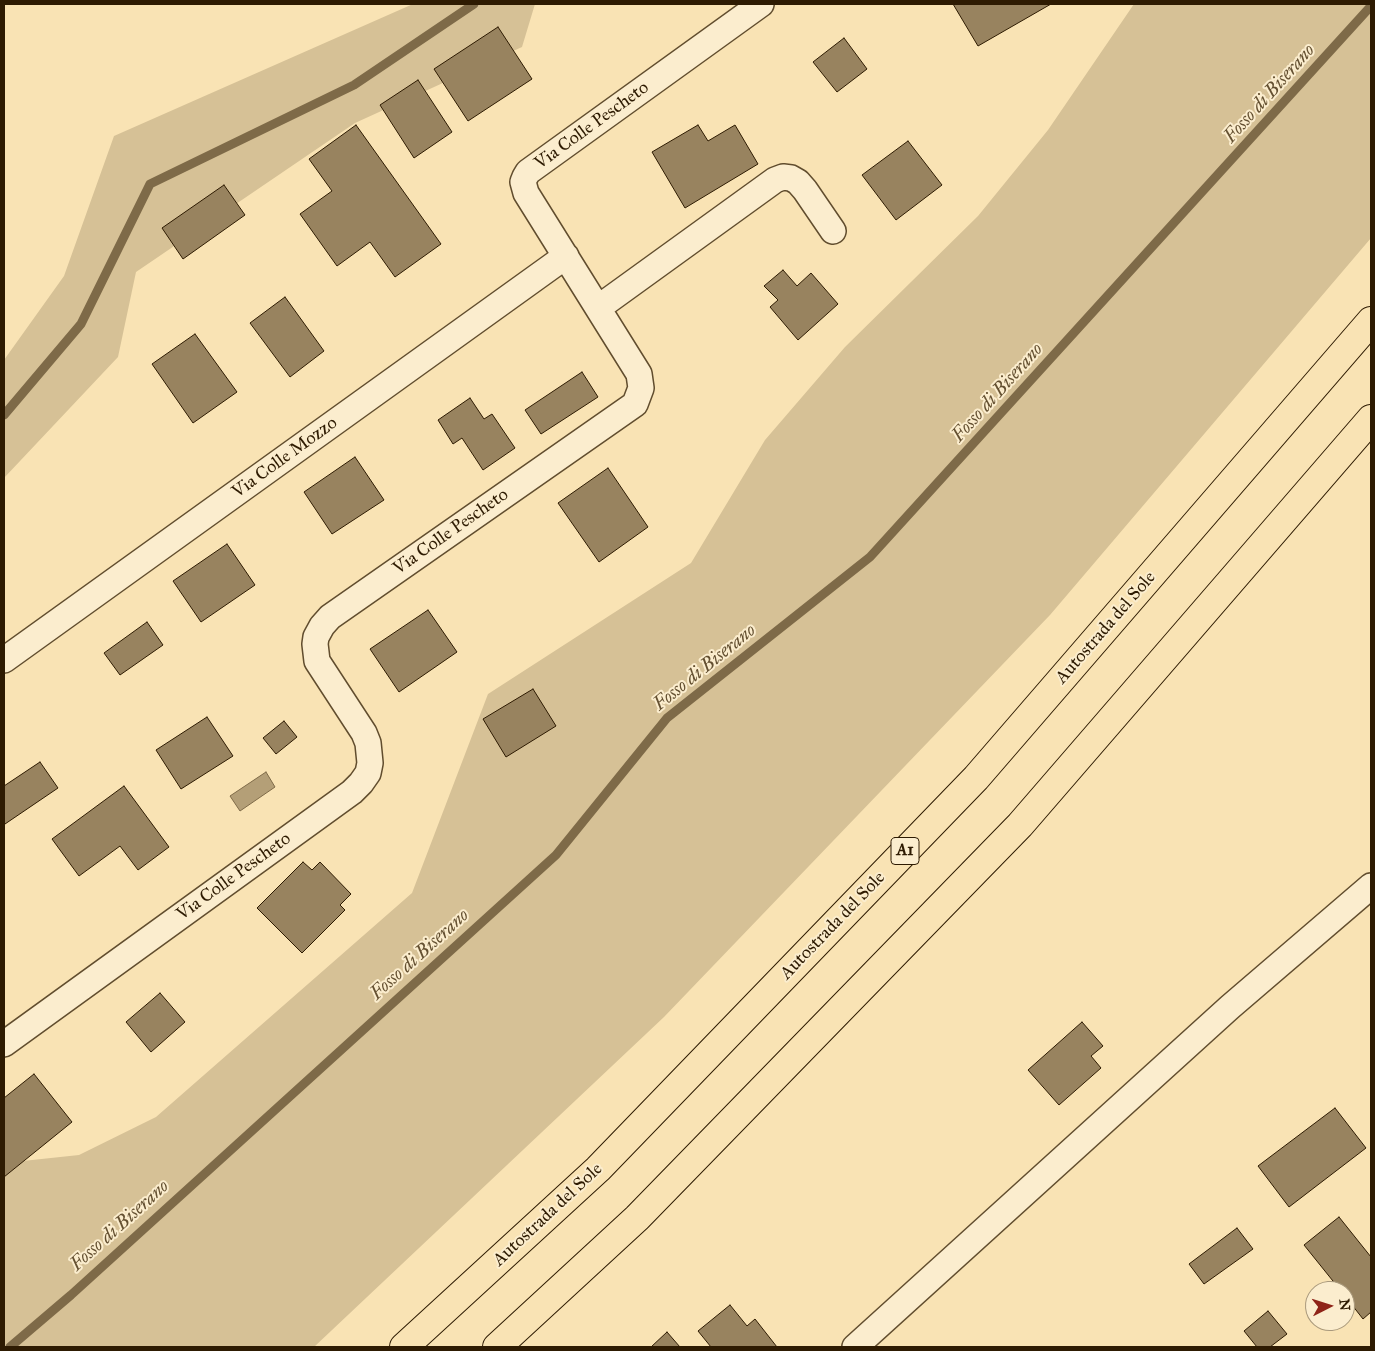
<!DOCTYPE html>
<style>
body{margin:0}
#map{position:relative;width:1375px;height:1351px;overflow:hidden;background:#f9e3b4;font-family:"IM FELL Great Primer",serif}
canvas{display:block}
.frame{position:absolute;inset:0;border:5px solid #2e1b02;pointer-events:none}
.north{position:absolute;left:1305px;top:1281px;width:50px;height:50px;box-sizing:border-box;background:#fbedce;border:1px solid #a9997c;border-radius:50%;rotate:85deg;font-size:14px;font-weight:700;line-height:20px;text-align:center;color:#2e1b02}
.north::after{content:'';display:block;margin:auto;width:18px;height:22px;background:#8f2418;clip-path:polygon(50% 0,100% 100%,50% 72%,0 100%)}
</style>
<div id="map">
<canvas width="1375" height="1351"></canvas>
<div class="frame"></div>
<div class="north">N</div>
</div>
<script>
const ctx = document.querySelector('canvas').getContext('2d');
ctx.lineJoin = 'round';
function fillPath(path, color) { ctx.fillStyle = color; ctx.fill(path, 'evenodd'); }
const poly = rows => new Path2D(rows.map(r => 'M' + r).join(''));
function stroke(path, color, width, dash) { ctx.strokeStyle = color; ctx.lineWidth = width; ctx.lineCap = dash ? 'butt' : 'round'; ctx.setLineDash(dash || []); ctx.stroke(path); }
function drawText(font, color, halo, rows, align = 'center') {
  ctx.font = font + ' "IM FELL Great Primer",serif'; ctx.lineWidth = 4; ctx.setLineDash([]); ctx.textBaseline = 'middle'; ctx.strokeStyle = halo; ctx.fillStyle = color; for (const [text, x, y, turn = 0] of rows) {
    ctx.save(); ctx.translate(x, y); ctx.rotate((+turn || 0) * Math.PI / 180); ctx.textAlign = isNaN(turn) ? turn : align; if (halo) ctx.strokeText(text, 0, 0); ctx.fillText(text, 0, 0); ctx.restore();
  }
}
fillPath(poly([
 [413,4,535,4,522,47,355,123,136,272,118,357,4,478,4,360,64,276,114,136],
 [1134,4,1371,4,1371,238,1050,615,664,1017,314,1347,4,1347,4,1163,79,1155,156,1117,412,893,488,694,691,563,765,440,845,347,978,216,1048,130]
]), '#d6c196');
const water = poly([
 [266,772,275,787,240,811,230,796,266,772]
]);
fillPath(water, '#b49f77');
stroke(water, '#7e6a48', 1);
stroke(poly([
 [4,415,81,324,150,184,354,85,474,4],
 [10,1347,71,1295,556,855,667,718,870,557,1371,6]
]), '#7e6a48', 9);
const building = poly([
 [953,4,1051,4,978,46,953,4],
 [498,27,532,79,468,121,434,69,498,27],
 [844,38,867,69,837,92,813,62,844,38],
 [418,80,452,132,414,158,380,105,418,80],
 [356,125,441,244,395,277,370,242,337,266,300,214,332,191,309,159,356,125],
 [698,125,708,141,735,125,758,164,685,208,652,152,698,125],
 [908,141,942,185,896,220,862,175,908,141],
 [224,185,245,215,183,259,162,228,224,185],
 [783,270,797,286,811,273,838,304,798,340,770,307,778,300,764,286,783,270],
 [285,297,324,351,290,377,250,323,285,297],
 [195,334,237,392,193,423,152,364,195,334],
 [582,372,598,397,541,434,525,410,582,372],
 [470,398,484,419,492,414,515,448,483,470,462,438,453,444,438,420,470,398],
 [355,457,384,500,332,534,304,492,355,457],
 [608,468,648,527,599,562,558,503,608,468],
 [227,544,255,585,201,622,173,581,227,544],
 [428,610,457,652,399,692,370,649,428,610],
 [147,622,163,645,120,675,104,653,147,622],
 [533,689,556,726,506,757,483,719,533,689],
 [207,717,233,756,181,789,156,750,207,717],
 [284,721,297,737,276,754,263,738,284,721],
 [40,762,58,788,5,824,4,822,4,786,40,762],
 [124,786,169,847,138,870,120,846,79,876,52,839,124,786],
 [303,862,312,870,320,862,351,894,340,905,345,910,302,953,257,908,303,862],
 [160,993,185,1022,151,1052,126,1022,160,993],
 [1082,1022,1103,1046,1091,1056,1101,1068,1059,1105,1028,1070,1082,1022],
 [34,1074,72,1122,4,1177,4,1098,34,1074],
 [1335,1108,1366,1148,1289,1207,1258,1166,1335,1108],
 [1339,1217,1371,1257,1371,1312,1363,1319,1345,1296,1345,1291,1341,1291,1304,1245,1339,1217],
 [1237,1228,1253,1249,1204,1284,1189,1264,1237,1228],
 [730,1305,747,1326,755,1319,777,1347,711,1347,698,1331,730,1305],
 [1268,1311,1287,1334,1270,1347,1257,1347,1244,1331,1268,1311],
 [667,1332,680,1347,651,1347,667,1332]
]);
fillPath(building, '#98835f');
stroke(building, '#2e1b02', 1);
const minor = poly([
 [598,308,775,180,783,177,791,178,798,182,805,190,833,231],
 [4,660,566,256],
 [4,1044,352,792,361,783,368,773,370,763,368,743,364,733,317,661,315,644,316,637,322,626,330,617,635,404,641,388,639,374,526,193,523,182,525,177,528,172,761,4],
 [855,1347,1230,1007,1371,886]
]);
const motorway = poly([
 [404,1347,598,1169,976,778,1371,321],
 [497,1347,637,1218,1020,825,1371,419]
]);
stroke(minor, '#614d2e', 28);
stroke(motorway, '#2e1b02', 30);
stroke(minor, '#fbedce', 25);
stroke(motorway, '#f9e3b4', 28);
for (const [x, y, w] of [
 [905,851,28]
]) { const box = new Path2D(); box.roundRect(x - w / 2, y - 13.5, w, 27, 4); ctx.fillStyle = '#fbedce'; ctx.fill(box); stroke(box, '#2e1b02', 1); }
drawText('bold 16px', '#2e1b02', null, [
 ["A1",905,851]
]);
drawText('18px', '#2e1b02', '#fbedce', [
 ["Via Colle Pescheto",592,126,-36],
 ["Via Colle Mozzo",285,458,-36],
 ["Via Colle Pescheto",451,532,-35],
 ["Autostrada del Sole",1106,628,-49],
 ["Via Colle Pescheto",234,877,-36],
 ["Autostrada del Sole",833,926,-46],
 ["Autostrada del Sole",548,1215,-43]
]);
drawText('italic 19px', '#645031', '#fbedce', [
 ["Fosso di Biserano",1270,94,-48],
 ["Fosso di Biserano",998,393,-48],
 ["Fosso di Biserano",705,668,-39],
 ["Fosso di Biserano",420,955,-42],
 ["Fosso di Biserano",120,1226,-42]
]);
</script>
